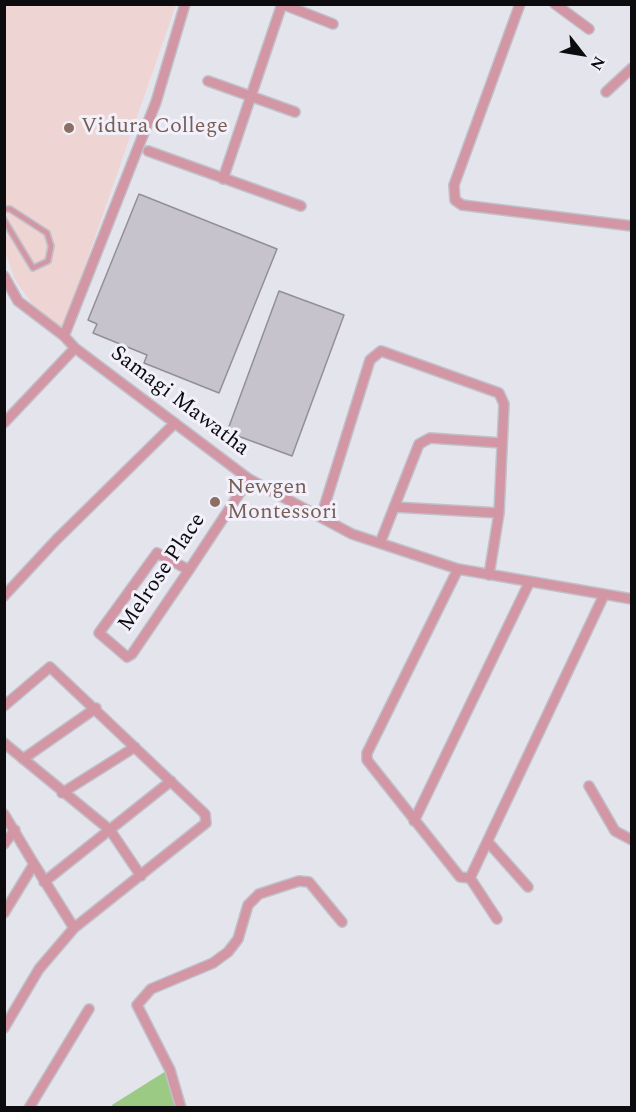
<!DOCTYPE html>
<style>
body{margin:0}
#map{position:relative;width:636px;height:1112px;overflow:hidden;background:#e4e4ed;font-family:Spectral,serif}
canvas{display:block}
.frame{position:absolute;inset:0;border:6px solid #0c0c0f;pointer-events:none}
.north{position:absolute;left:552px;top:24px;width:60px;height:60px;-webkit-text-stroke:4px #f2f1fb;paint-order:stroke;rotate:121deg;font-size:16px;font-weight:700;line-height:24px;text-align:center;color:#0c0c0f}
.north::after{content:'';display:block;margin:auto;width:21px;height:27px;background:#0c0c0f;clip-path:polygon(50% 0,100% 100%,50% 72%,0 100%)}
</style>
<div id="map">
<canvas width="636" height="1112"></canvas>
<div class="frame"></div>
<div class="north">N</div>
</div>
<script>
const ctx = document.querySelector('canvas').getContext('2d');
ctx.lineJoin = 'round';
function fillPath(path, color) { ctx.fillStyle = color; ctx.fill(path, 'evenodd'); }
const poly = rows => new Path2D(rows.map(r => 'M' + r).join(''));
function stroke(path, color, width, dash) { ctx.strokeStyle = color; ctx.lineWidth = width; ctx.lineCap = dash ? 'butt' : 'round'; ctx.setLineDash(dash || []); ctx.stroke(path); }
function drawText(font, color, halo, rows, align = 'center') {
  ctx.font = font + ' Spectral,serif'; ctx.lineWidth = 6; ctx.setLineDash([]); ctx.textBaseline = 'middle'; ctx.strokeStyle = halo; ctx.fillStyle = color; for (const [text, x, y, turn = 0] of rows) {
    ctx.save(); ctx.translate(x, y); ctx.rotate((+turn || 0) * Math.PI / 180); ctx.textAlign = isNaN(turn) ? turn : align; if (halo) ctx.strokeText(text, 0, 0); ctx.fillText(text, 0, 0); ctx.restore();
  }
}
fillPath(poly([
 [5,5,176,5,63,329,36,310,14,278,5,251]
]), '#efd4d4');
fillPath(poly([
 [166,1071,178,1107,113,1108,112,1105]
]), '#9aca84');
const building = poly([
 [139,194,277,249,219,393,144,363,147,355,93,333,97,324,88,320,139,194],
 [279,291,344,315,292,456,227,432,279,291]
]);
fillPath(building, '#c6c3cc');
stroke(building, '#928f98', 1.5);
const lane = poly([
 [4,209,10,209,47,233,51,246,48,261,33,268,4,220]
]);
const street = poly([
 [282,4,333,24],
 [520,4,454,185,455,200,462,205,632,226],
 [555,4,589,29],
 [208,81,295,112],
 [606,92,632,68],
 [148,151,301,206],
 [223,179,282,4],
 [4,276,18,301,64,336,75,348,249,479,352,534,458,569,632,599],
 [64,336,156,102,185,4],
 [4,423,75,348],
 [394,507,499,513],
 [321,517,370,360,381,351,499,393,504,404,499,513,489,575],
 [380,543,419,444,430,438,502,443],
 [458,569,367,753,367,760,460,877,470,878],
 [189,570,157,553,99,633,127,657,132,654,189,570,249,479],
 [4,596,56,540,175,423],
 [4,706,50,667,205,814,206,823,74,928,39,969,4,1028],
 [4,743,110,830,141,876],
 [23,759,96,708],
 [589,786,615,831,632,840],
 [62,793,135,747],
 [4,814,34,864,4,913],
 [414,821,529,583],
 [488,842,528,887],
 [4,844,15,830],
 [34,864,74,928],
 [470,878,604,595],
 [470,878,497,919],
 [44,882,171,781],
 [29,1108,89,1009],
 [181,1108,170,1070,137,1005,151,989,213,963,228,952,238,939,248,905,259,894,299,881,309,882,342,922]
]);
stroke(lane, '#c1c1c9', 8);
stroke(street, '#c1c1c9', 12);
stroke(lane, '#d396a5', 4.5);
stroke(street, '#d396a5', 9);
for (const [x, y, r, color] of [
 [69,128,6,"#8d6e63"],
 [215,502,6,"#8d6e63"]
]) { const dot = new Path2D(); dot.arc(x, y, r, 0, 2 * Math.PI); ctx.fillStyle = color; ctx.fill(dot); stroke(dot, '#f2f1fb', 2); }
drawText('22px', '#785e54', '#f2f1fb', [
 ["Vidura College",81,128],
 ["Newgen",227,489],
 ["Montessori",227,514]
], 'left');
drawText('22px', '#0c0c0f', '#f2f1fb', [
 ["Samagi Mawatha",179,402,37],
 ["Melrose Place",163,573,-56]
]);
</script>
